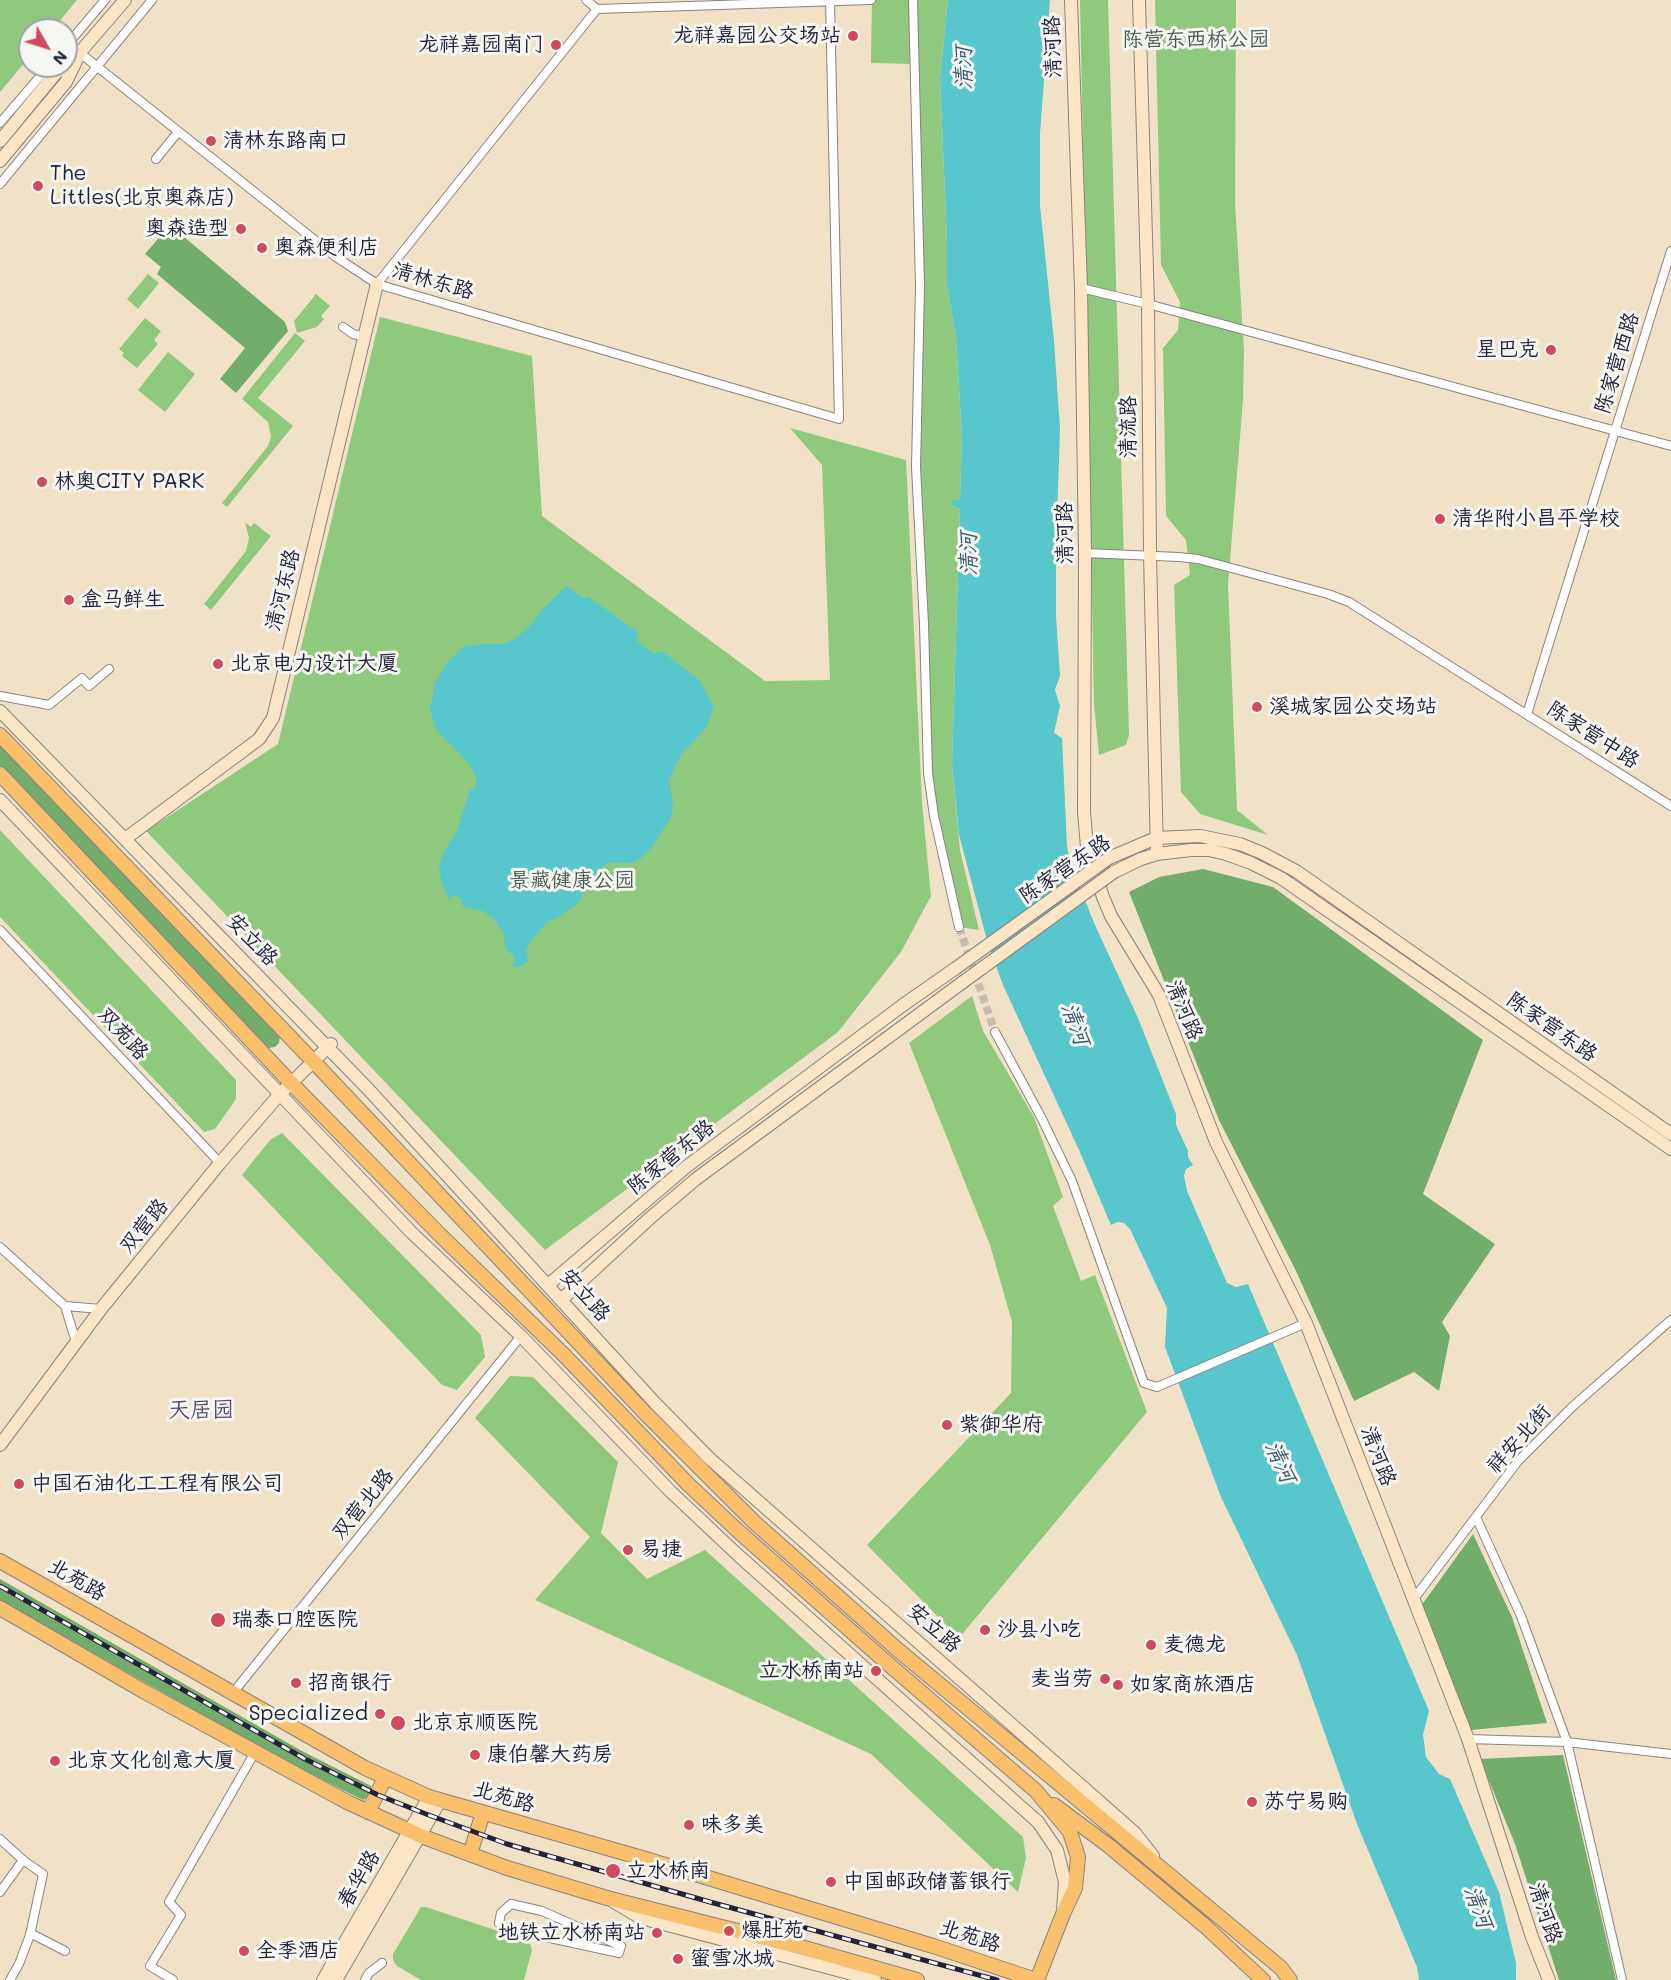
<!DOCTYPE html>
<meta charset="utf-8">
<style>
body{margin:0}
#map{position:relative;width:1671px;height:1980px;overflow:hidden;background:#f1e2c7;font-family:Mali,sans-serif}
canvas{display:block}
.north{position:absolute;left:18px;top:18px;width:60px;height:60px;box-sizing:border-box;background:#f6f6f2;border:2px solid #a1a1a9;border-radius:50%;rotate:129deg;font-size:16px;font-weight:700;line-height:24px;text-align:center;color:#22223b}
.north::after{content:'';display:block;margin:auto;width:21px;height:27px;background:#d1495b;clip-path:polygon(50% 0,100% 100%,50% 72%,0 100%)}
</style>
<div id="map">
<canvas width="1671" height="1980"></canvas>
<div class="north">N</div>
</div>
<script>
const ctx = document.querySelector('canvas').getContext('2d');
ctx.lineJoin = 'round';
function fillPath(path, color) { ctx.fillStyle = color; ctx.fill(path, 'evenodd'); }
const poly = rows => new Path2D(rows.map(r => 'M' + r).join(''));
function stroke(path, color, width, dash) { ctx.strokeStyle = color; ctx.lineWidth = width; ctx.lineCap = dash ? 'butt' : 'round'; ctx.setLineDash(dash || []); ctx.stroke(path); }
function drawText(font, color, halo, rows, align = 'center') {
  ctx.font = font + ' Mali,"LXGW WenKai TC",sans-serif'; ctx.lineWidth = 6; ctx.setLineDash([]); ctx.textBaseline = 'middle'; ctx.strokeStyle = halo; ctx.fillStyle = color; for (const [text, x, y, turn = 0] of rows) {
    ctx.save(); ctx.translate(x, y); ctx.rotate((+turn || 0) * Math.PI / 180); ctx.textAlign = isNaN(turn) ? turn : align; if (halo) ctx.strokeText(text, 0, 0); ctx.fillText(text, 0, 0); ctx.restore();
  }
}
fillPath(poly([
 [0,0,77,0,52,30,30,30,30,56,0,92],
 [872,0,948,0,940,79,947,240,947,285,956,338,962,438,960,499,952,501,952,506,960,509,952,764,960,850,979,930,959,927,934,816,916,467,920,286,914,64,871,63],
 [1080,0,1108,0,1129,735,1126,745,1099,755,1094,704],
 [1155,0,1236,0,1235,203,1244,351,1243,400,1228,584,1237,810,1268,835,1200,814,1181,792,1174,585,1190,575,1186,540,1166,516,1163,348,1178,330,1180,302,1161,265],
 [148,274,159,283,138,309,127,299],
 [316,294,330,306,321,316,324,319,317,327,297,333,294,321],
 [380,317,532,356,542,516,765,681,830,680,822,465,790,428,906,460,922,803,931,896,901,952,838,1032,545,1250,146,831,278,744],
 [145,318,161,331,154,340,158,344,137,368,122,356,124,353,119,349],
 [295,333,305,341,258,398,293,426,227,507,222,503,268,446,271,437,268,422,242,399],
 [168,352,195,374,165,412,138,390],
 [245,522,251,527,254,523,271,536,211,610,204,604,246,551,249,538],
 [0,830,236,1080,236,1099,215,1129,204,1132,0,917],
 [972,996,983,1031,1034,1117,1063,1197,1053,1206,1081,1281,1095,1275,1147,1412,959,1638,867,1545,1011,1393,1012,1322,990,1245,909,1043],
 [282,1133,481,1335,485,1357,457,1390,442,1385,242,1175,270,1140],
 [510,1376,533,1377,618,1462,601,1533,647,1579,705,1550,1023,1837,1026,1858,1018,1892,871,1754,535,1600,590,1537,475,1418],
 [421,1907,426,1907,522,1939,530,1944,532,1950,524,1980,421,1980,397,1966,393,1960,393,1954]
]), '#8fc97d');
fillPath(poly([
 [170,225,285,322,288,331,236,393,220,379,245,348,157,274,161,267,145,254],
 [0,742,280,1036,279,1043,275,1047,268,1048,0,767],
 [1203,869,1273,887,1483,1040,1423,1194,1495,1244,1442,1322,1450,1336,1439,1391,1414,1372,1354,1401,1296,1271,1219,1120,1129,892,1159,877],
 [1473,1534,1512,1617,1547,1723,1471,1730,1421,1606],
 [0,1579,300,1750,371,1786,371,1795,363,1800,271,1754,0,1600],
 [1563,1755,1616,1980,1559,1980,1515,1844,1480,1759]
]), '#73ad6c');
fillPath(poly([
 [948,0,1050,0,1040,133,1040,206,1054,341,1060,429,1056,549,1056,616,1060,676,1055,690,1060,706,1054,733,1062,738,1067,846,1070,861,1094,923,1138,1018,1176,1114,1176,1125,1188,1151,1188,1157,1193,1165,1186,1169,1184,1176,1187,1191,1227,1283,1236,1287,1248,1284,1429,1711,1423,1735,1426,1757,1439,1774,1450,1779,1499,1892,1516,1963,1516,1980,1419,1980,1417,1967,1357,1824,1297,1655,1221,1497,1165,1347,1167,1308,1130,1229,1124,1223,1118,1222,1111,1225,1079,1150,1003,985,988,944,959,835,952,764,960,509,952,506,952,500,960,499,962,438,956,338,947,285,947,240,940,79],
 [566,586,584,598,587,596,638,632,637,641,653,653,662,651,699,680,714,707,706,728,680,756,669,780,673,802,671,817,652,847,640,859,632,863,611,862,598,869,578,903,559,917,547,922,530,942,526,950,528,962,519,967,513,967,515,958,505,947,504,934,494,919,483,911,462,906,462,899,454,895,450,900,442,884,439,868,443,853,457,831,470,789,475,789,476,778,470,765,436,730,430,709,435,683,445,665,464,646,483,644,504,644,516,638,529,627,543,609]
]), '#58c6cd');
stroke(poly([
 [959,927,995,1032]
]), '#c8bcab', 8, [8, 4]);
const street = poly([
 [586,0,597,9],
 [913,0,920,286,916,467,924,624,928,773,934,816,959,927],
 [66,46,105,0],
 [80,53,336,257,377,284,839,419,830,0],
 [0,123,49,66],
 [156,159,178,132],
 [0,184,152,0],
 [377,284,597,9,871,0],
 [1081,288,1148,304,1671,446],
 [343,327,353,334,358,335],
 [1085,553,1179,557,1198,559,1328,594,1349,602,1671,806],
 [0,696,49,705,82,678,89,686,109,669],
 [1527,714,1671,251],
 [0,930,220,1163],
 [995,1032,1042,1119,1072,1181,1144,1383,1157,1387,1306,1323],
 [0,1247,65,1306,76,1342],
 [65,1306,101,1309],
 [1476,1517,1521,1616,1567,1742,1622,1980],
 [1413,1600,1518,1461,1572,1407,1671,1320],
 [232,1694,521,1336],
 [1468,1739,1567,1742,1671,1754],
 [0,1839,23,1860,0,1892],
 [499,1923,501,1913,511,1904,542,1911,621,1946,619,1953,541,1936],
 [30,1933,65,1951],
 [10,1980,19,1964,30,1935,43,1874,23,1860],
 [173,1980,150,1966,181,1915,169,1902,255,1752],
 [365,1980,369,1973,382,1963]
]);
const secondary = poly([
 [1071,0,1081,288,1085,553,1084,812,1087,847,1103,897,1111,916,1159,995,1216,1142,1306,1323,1468,1739,1532,1937,1549,1980],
 [1139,0,1148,304,1150,555,1157,854],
 [75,58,125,0],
 [0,141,56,73,65,66],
 [0,161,66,82,80,53],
 [0,711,369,1090,655,1403,709,1458,1135,1833,1153,1856],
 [0,800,412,1233,521,1336,670,1491,739,1556,1038,1822,1057,1850,1065,1882,1063,1910],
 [125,839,259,739,273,718,377,284],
 [1109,858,1156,838,1200,836,1240,844,1262,853,1296,871,1671,1134],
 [1114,872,1141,859,1157,854,1191,850,1209,850,1226,854,1251,863,1281,878,1671,1149],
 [548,1285,686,1167,903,1005,956,968],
 [561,1300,650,1218,696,1179,963,982],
 [0,1445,101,1309,220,1163,279,1095,331,1044],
 [614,1902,641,1918,875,1980],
 [323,1980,429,1797],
 [336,1980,440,1801]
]);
const primary = poly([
 [0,735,313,1061,644,1412,754,1522,898,1650,1281,1968,1290,1980],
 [0,774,291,1083,440,1235,563,1354,688,1484,737,1530,886,1662,1036,1791,1070,1832,1078,1857,1075,1888,1063,1914,1037,1980],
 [0,1561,365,1768,429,1797,649,1860,933,1946,1036,1980],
 [0,1608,145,1692,347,1802,421,1836,507,1868,607,1898,801,1947,917,1980],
 [1054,1805,1109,1846,1205,1926,1263,1980],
 [368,1812,385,1778],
 [470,1854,483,1813]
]);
stroke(street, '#8a8281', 10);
stroke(secondary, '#8a8281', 14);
stroke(primary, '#8a8281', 16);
stroke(street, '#fff', 8);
stroke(secondary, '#fce5c4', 12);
stroke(primary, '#f8bf6c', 14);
const rail = poly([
 [0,1586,305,1759,378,1795,426,1814,507,1844,710,1902,997,1980]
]);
stroke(rail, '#22223b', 5);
stroke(rail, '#f6f6f2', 3, [9]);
const secondaryBridge = poly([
 [956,968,1109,858],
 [963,982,1114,872]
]);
stroke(secondaryBridge, '#8a8281', 14, []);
stroke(secondaryBridge, '#fce5c4', 12);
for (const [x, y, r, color] of [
 [853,36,6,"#d1495b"],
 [556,45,6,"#d1495b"],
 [211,141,6,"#d1495b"],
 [38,186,6,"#d1495b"],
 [241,229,6,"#d1495b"],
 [262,248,6,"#d1495b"],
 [1551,350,6,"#d1495b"],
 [42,482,6,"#d1495b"],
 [1440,519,6,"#d1495b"],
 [69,600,6,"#d1495b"],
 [218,664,6,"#d1495b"],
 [1257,707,6,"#d1495b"],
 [947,1425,6,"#d1495b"],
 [19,1484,6,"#d1495b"],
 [628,1550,6,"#d1495b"],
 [218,1620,8,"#d1495b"],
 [985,1630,6,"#d1495b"],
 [1151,1645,6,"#d1495b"],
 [876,1671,6,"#d1495b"],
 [1105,1679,6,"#d1495b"],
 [296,1683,6,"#d1495b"],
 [1118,1685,6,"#d1495b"],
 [380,1714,6,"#d1495b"],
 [398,1723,8,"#d1495b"],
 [475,1755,6,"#d1495b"],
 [55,1761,6,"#d1495b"],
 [1252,1802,6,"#d1495b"],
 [689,1825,6,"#d1495b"],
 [613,1871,8,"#d1495b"],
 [831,1882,6,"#d1495b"],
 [729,1931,6,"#d1495b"],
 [657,1933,6,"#d1495b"],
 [244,1951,6,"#d1495b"],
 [678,1959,6,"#d1495b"]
]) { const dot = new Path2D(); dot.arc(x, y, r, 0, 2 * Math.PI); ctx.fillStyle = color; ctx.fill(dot); stroke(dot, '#f6f6f2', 2); }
drawText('21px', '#22223b', '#f6f6f2', [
 ["龙祥嘉园公交场站",841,36,"right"],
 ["龙祥嘉园南门",544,45,"right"],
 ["清林东路南口",223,141],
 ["The",50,174],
 ["Littles(北京奥森店)",50,198],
 ["奥森造型",229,229,"right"],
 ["奥森便利店",274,248],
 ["星巴克",1539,350,"right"],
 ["林奥CITY PARK",54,482],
 ["清华附小昌平学校",1452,519],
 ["盒马鲜生",81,600],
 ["北京电力设计大厦",230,664],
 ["溪城家园公交场站",1269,707],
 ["紫御华府",959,1425],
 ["中国石油化工工程有限公司",31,1484],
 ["易捷",640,1550],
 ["瑞泰口腔医院",232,1620],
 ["沙县小吃",997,1630],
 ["麦德龙",1163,1645],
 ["立水桥南站",864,1671,"right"],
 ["麦当劳",1093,1679,"right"],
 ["招商银行",308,1683],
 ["如家商旅酒店",1130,1685],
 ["Specialized",368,1714,"right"],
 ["北京京顺医院",412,1723],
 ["康伯馨大药房",487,1755],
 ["北京文化创意大厦",67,1761],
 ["苏宁易购",1264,1802],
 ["味多美",701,1825],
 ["立水桥南",626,1871],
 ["中国邮政储蓄银行",843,1882],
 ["爆肚苑",741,1931],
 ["地铁立水桥南站",645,1933,"right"],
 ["全季酒店",256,1951],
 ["蜜雪冰城",690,1959]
], 'left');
drawText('21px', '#485c52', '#f6f6f2', [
 ["陈营东西桥公园",1196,40],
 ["景藏健康公园",572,881]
]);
drawText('21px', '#22223b', '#f6f6f2', [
 ["清河路",1053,47,-92],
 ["清林东路",433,281,16],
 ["陈家营西路",1617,363,-73],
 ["清流路",1129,427,-90],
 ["清河路",1065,533,-91],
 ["清河东路",283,590,-76],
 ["陈家营中路",1593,735,33],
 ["陈家营东路",1065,869,-34],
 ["安立路",252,940,46],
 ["清河路",1184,1010,67],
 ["陈家营东路",1552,1027,35],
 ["双苑路",123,1034,47],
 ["陈家营东路",671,1157,-39],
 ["双营路",144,1226,-51],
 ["安立路",585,1295,48],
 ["祥安北街",1519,1439,-48],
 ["清河路",1378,1456,69],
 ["双营北路",363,1504,-51],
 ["北苑路",77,1580,30],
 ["安立路",934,1628,41],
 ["北苑路",504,1797,16],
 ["春华路",359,1879,-60],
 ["清河路",1545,1913,71],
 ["北苑路",970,1936,18]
]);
drawText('italic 22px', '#355b6e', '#f6f6f2', [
 ["清河",964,68,-91],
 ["清河",969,554,-91],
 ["清河",1075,1024,70],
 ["清河",1280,1462,65],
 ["清河",1478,1907,70]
]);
drawText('22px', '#564c69', '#f6f6f2', [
 ["天居园",201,1410]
]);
</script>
